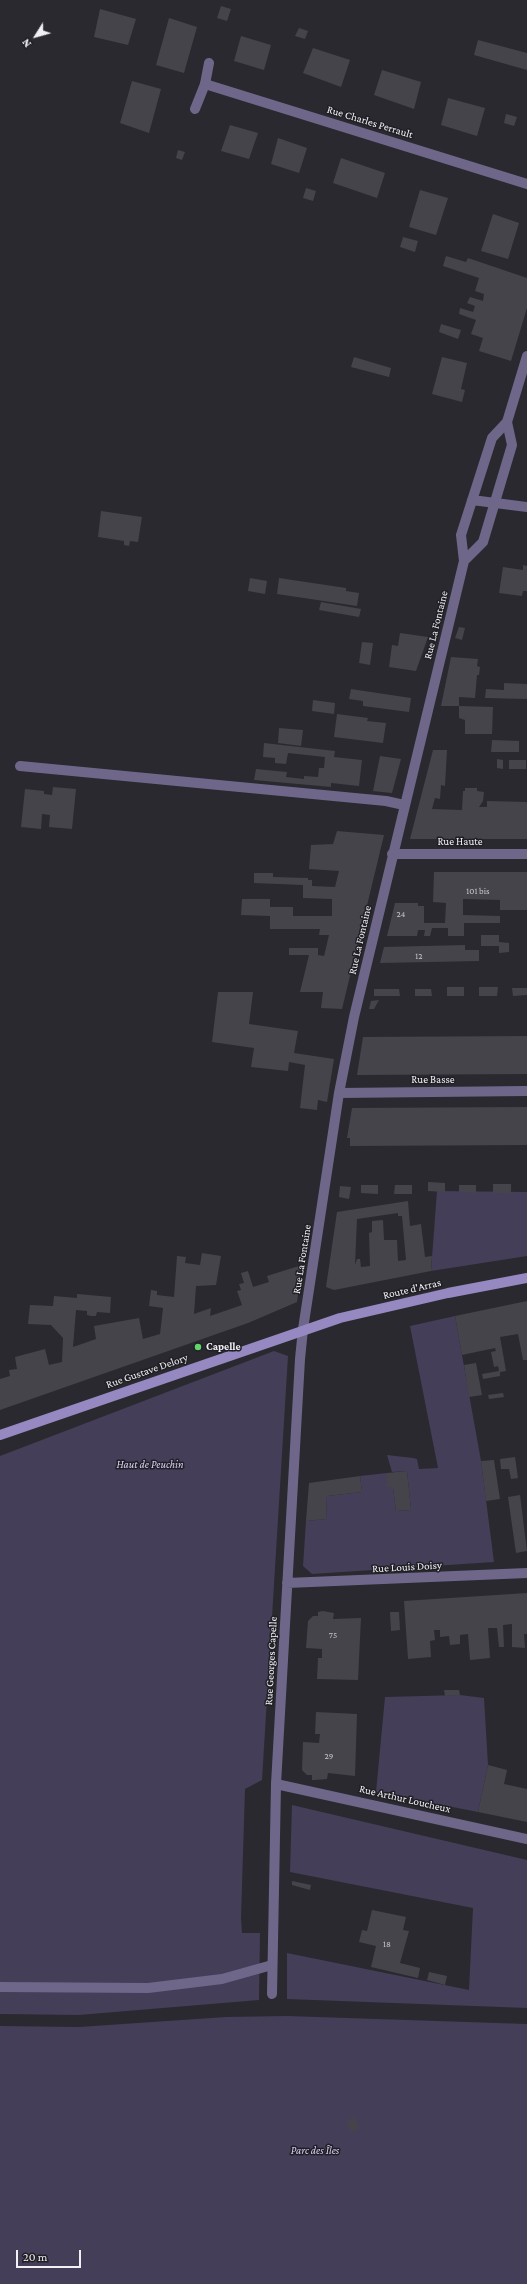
<!DOCTYPE html>
<meta charset="utf-8">
<style>
body{margin:0}
#map{position:relative;width:527px;height:2284px;overflow:hidden;background:#2a292f;font-family:"Crimson Pro",serif}
canvas{display:block}
.north{position:absolute;left:16px;top:16px;width:40px;height:40px;-webkit-text-stroke:3px #201f25;paint-order:stroke;rotate:233deg;font-size:11px;font-weight:700;line-height:16px;text-align:center;color:#f1f0f4}
.north::after{content:'';display:block;margin:auto;width:14px;height:18px;background:#f1f0f4;clip-path:polygon(50% 0,100% 100%,50% 72%,0 100%)}
.scale{position:absolute;left:16px;top:2250px;width:65px;height:18px;box-sizing:border-box;border:2px solid #f1f0f4;border-top:0;padding-left:5px;font-size:12px;line-height:14px;white-space:nowrap;color:#f1f0f4;-webkit-text-stroke:3px #201f25;paint-order:stroke}
</style>
<div id="map">
<canvas width="527" height="2284"></canvas>
<div class="north">N</div>
<div class="scale">20 m</div>
</div>
<script>
const ctx = document.querySelector('canvas').getContext('2d');
ctx.lineJoin = 'round';
function fillPath(path, color) { ctx.fillStyle = color; ctx.fill(path, 'evenodd'); }
const poly = rows => new Path2D(rows.map(r => 'M' + r).join(''));
function stroke(path, color, width, dash) { ctx.strokeStyle = color; ctx.lineWidth = width; ctx.lineCap = dash ? 'butt' : 'round'; ctx.setLineDash(dash || []); ctx.stroke(path); }
function drawText(font, color, halo, rows, align = 'center') {
  ctx.font = font + ' "Crimson Pro",serif'; ctx.lineWidth = 3; ctx.setLineDash([]); ctx.textBaseline = 'middle'; ctx.strokeStyle = halo; ctx.fillStyle = color; for (const [text, x, y, turn = 0] of rows) {
    ctx.save(); ctx.translate(x, y); ctx.rotate((+turn || 0) * Math.PI / 180); ctx.textAlign = isNaN(turn) ? turn : align; if (halo) ctx.strokeText(text, 0, 0); ctx.fillText(text, 0, 0); ctx.restore();
  }
}
fillPath(poly([
 [437,1191,527,1192,527,1256,431,1271],
 [455,1316,481,1461,494,1562,312,1574,303,1566,306,1521,326,1519,327,1496,362,1492,360,1476,387,1473,387,1487,393,1487,396,1511,411,1510,407,1471,392,1472,387,1455,413,1458,417,1459,419,1469,438,1468,410,1326],
 [274,1351,288,1356,262,1780,245,1789,241,1918,242,1933,260,1933,259,2000,79,2015,0,2014,0,1456],
 [460,1695,484,1698,488,1765,478,1812,376,1792,385,1697],
 [292,1805,527,1860,527,2008,287,1999,287,1953,469,1990,473,1908,290,1872],
 [287,2016,527,2024,527,2284,0,2284,0,2026,79,2027,226,2017]
]), '#443e59');
fillPath(poly([
 [221,6,231,9,227,21,217,18],
 [100,9,136,19,128,45,94,37],
 [169,18,197,27,184,73,156,65],
 [299,28,308,31,305,39,295,36],
 [241,36,271,45,264,70,234,61],
 [478,40,527,53,527,70,474,55],
 [313,48,350,60,341,87,303,73],
 [382,70,421,82,414,109,374,95],
 [132,81,161,89,149,133,120,123],
 [448,98,485,108,477,136,441,125],
 [506,114,517,117,514,126,504,123],
 [230,125,258,133,249,159,221,151],
 [278,138,307,148,299,173,271,164],
 [178,150,185,152,182,160,176,158],
 [341,158,385,173,377,198,333,183],
 [306,188,316,191,313,201,303,198],
 [420,190,448,198,436,235,409,227],
 [493,214,519,223,508,259,481,251],
 [403,237,418,241,415,252,400,247],
 [446,256,466,262,468,258,527,278,527,308,511,361,479,351,483,338,471,334,476,320,459,314,460,308,473,312,475,306,467,303,470,297,483,301,484,294,475,291,479,278,443,266],
 [441,324,461,330,458,339,439,332],
 [354,357,391,368,389,377,351,367],
 [442,357,467,363,461,389,465,390,462,402,432,394],
 [101,511,142,517,138,542,130,541,129,546,124,545,124,541,98,537],
 [523,565,527,566,527,591,523,591,522,596,499,593,503,567,523,570],
 [250,578,267,581,265,594,248,591],
 [279,578,346,588,346,591,359,593,357,606,277,594],
 [321,602,361,609,359,617,319,610],
 [459,627,465,628,462,640,455,638],
 [400,633,428,637,416,671,389,667,392,645,398,646],
 [362,642,373,643,370,665,359,663],
 [451,657,478,659,477,666,480,667,479,675,477,675,475,698,459,697,459,706,493,707,492,734,465,734,465,720,459,718,459,706,441,706],
 [504,683,527,684,527,699,485,698,486,689,504,690],
 [351,689,411,698,409,712,363,706,363,701,349,699],
 [313,700,335,703,334,714,312,711],
 [337,714,368,718,367,721,386,723,383,743,334,737],
 [279,728,303,730,301,746,278,743],
 [492,740,519,741,519,752,491,752],
 [264,743,335,751,334,757,362,760,359,786,331,783,331,787,254,780,256,769,287,772,286,777,304,779,304,776,318,777,319,768,324,768,325,757,288,753,286,764,275,763,275,758,263,757],
 [433,750,447,750,445,786,441,785,440,799,435,798,432,809,462,810,463,791,465,791,465,788,477,788,477,791,484,792,483,801,479,807,487,807,487,801,527,802,527,839,410,839],
 [380,756,401,759,392,793,373,791],
 [497,759,503,760,503,769,497,768],
 [509,760,526,760,526,769,509,769],
 [53,787,76,789,72,829,49,827,50,815,42,814,41,829,21,827,25,789,44,791,44,794,52,795],
 [337,831,384,835,342,1009,321,1008,323,992,300,992,309,955,289,955,289,948,318,948,318,955,324,956,329,935,319,935,320,929,270,929,270,916,241,915,242,899,270,899,270,907,293,907,293,916,332,916,332,899,303,898,303,885,254,883,254,873,273,873,273,877,308,878,308,880,312,880,312,886,335,887,339,871,309,869,311,845,333,844],
 [434,872,527,872,527,910,500,910,500,900,463,899,463,915,500,916,500,923,464,923,464,936,448,936,448,928,432,928,430,936,424,936,425,930,418,930,417,936,387,936,395,903,418,903,418,906,424,906,424,923,445,923,446,903,433,902],
 [481,935,499,935,499,942,509,943,509,952,499,953,499,946,481,946],
 [465,945,465,950,479,950,479,961,380,963,384,947],
 [447,987,464,987,464,996,447,996],
 [479,987,498,987,497,996,479,996],
 [512,988,527,988,527,995,513,996],
 [374,989,399,989,400,996,374,996],
 [415,989,431,989,432,996,415,996],
 [218,992,253,992,249,1024,298,1031,294,1053,334,1059,327,1102,318,1100,317,1110,300,1108,305,1065,289,1062,288,1071,251,1067,254,1048,212,1042],
 [379,1000,374,1009,369,1009,371,1001],
 [527,1036,527,1074,357,1075,363,1037],
 [527,1107,527,1145,350,1146,350,1138,347,1138,352,1108],
 [428,1182,445,1183,445,1192,428,1191],
 [493,1184,511,1184,511,1193,493,1193],
 [361,1185,378,1185,378,1194,361,1193],
 [395,1185,412,1185,412,1194,394,1194],
 [459,1185,476,1185,476,1193,459,1192],
 [340,1186,351,1187,349,1199,339,1197],
 [408,1201,410,1226,421,1224,425,1257,432,1256,431,1271,334,1290,326,1287,337,1212],
 [398,1213,398,1216,402,1216,406,1260,398,1261,397,1240,384,1240,383,1220,372,1221,372,1232,369,1233,370,1266,361,1267,360,1259,357,1259,355,1265,357,1219],
 [202,1253,221,1256,216,1285,196,1286,194,1314,211,1308,210,1316,242,1305,237,1291,241,1290,239,1284,244,1283,241,1273,248,1271,253,1287,269,1282,267,1276,302,1265,297,1302,248,1323,0,1410,0,1379,10,1376,9,1370,17,1369,15,1357,45,1349,49,1365,62,1362,63,1338,51,1325,28,1324,30,1305,53,1306,54,1296,77,1298,77,1294,111,1297,110,1313,97,1312,96,1316,91,1316,87,1315,87,1311,76,1310,73,1347,96,1339,94,1326,139,1318,143,1339,160,1334,163,1308,149,1306,151,1290,157,1291,157,1295,174,1297,177,1256,186,1257,185,1263,200,1265],
 [527,1301,527,1360,523,1360,518,1334,500,1337,506,1371,500,1372,500,1376,483,1379,482,1374,499,1371,498,1366,494,1367,491,1352,496,1351,495,1348,462,1355,455,1316],
 [476,1363,482,1395,469,1397,464,1365],
 [503,1393,504,1397,489,1399,488,1395],
 [515,1457,518,1478,511,1479,509,1469,501,1469,500,1459],
 [494,1460,500,1499,486,1501,481,1461],
 [407,1471,411,1510,396,1511,393,1487,387,1487,387,1473],
 [360,1476,362,1492,327,1496,326,1519,306,1521,309,1483],
 [520,1495,527,1551,516,1553,508,1497],
 [527,1593,527,1634,524,1634,525,1648,512,1647,512,1624,503,1625,504,1647,499,1647,497,1628,488,1628,490,1658,470,1660,468,1634,460,1635,460,1644,450,1645,449,1636,440,1637,440,1630,434,1630,435,1640,430,1641,431,1657,408,1659,404,1601],
 [323,1611,334,1613,333,1619,361,1618,358,1680,317,1679,318,1658,322,1658,322,1649,306,1648,308,1621,313,1616,318,1616,318,1612],
 [390,1612,399,1612,400,1630,391,1631],
 [444,1690,459,1690,460,1695,445,1696],
 [316,1712,357,1714,355,1776,328,1773,327,1779,315,1780,312,1780,312,1775,307,1775,302,1770,303,1742,319,1743,320,1734,315,1734],
 [488,1765,507,1770,504,1784,527,1789,527,1822,478,1812],
 [292,1881,311,1885,310,1890,292,1885],
 [372,1910,406,1917,403,1930,409,1931,400,1963,420,1968,418,1978,371,1967,376,1946,359,1942,362,1930,367,1931],
 [429,1972,447,1976,445,1985,427,1980],
 [354,2117,360,2128,352,2132,346,2122]
]), '#45444b');
stroke(poly([
 [195,109,205,84,209,63],
 [20,766,386,801,404,805],
 [276,1784,527,1839],
 [0,1987,148,1988,222,1979,272,1965]
]), '#6f678a', 10);
stroke(poly([
 [205,84,527,184],
 [472,500,527,507],
 [464,561,483,542,512,445,507,422],
 [392,854,527,854],
 [339,1093,527,1091],
 [287,1583,527,1573],
 [272,1994,276,1784,300,1359,303,1329,339,1093,354,1017,464,561,461,535,492,438,507,422,527,356]
]), '#6f678a', 10);
stroke(poly([
 [0,1435,340,1318,448,1293,527,1278]
]), '#9689c1', 10);
for (const [x, y, r, color] of [
 [198,1347,4,"#61d46a"]
]) { const dot = new Path2D(); dot.arc(x, y, r, 0, 2 * Math.PI); ctx.fillStyle = color; ctx.fill(dot); stroke(dot, '#201f25', 1.5); }
drawText('9px', '#c6c5ca', null, [
 ["101 bis",478,891],
 ["24",401,914],
 ["12",419,956],
 ["75",333,1635],
 ["29",329,1756],
 ["18",387,1944]
]);
drawText('11px', '#f1f0f4', '#201f25', [
 ["Rue Charles Perrault",370,122,17],
 ["Rue La Fontaine",436,625,-76],
 ["Rue Haute",460,842],
 ["Rue La Fontaine",360,940,-77],
 ["Rue Basse",433,1080],
 ["Rue La Fontaine",302,1259,-81],
 ["Route d'Arras",412,1289,-13],
 ["Rue Gustave Delory",147,1371,-19],
 ["Rue Louis Doisy",407,1567,-3],
 ["Rue Georges Capelle",271,1661,-87],
 ["Rue Arthur Loucheux",405,1799,13]
]);
drawText('bold 11px', '#f1f0f4', '#201f25', [
 ["Capelle",206,1347]
], 'left');
drawText('italic 11px', '#dad1f9', '#201f25', [
 ["Haut de Peuchin",150,1465],
 ["Parc des Îles",315,2151]
]);
</script>
